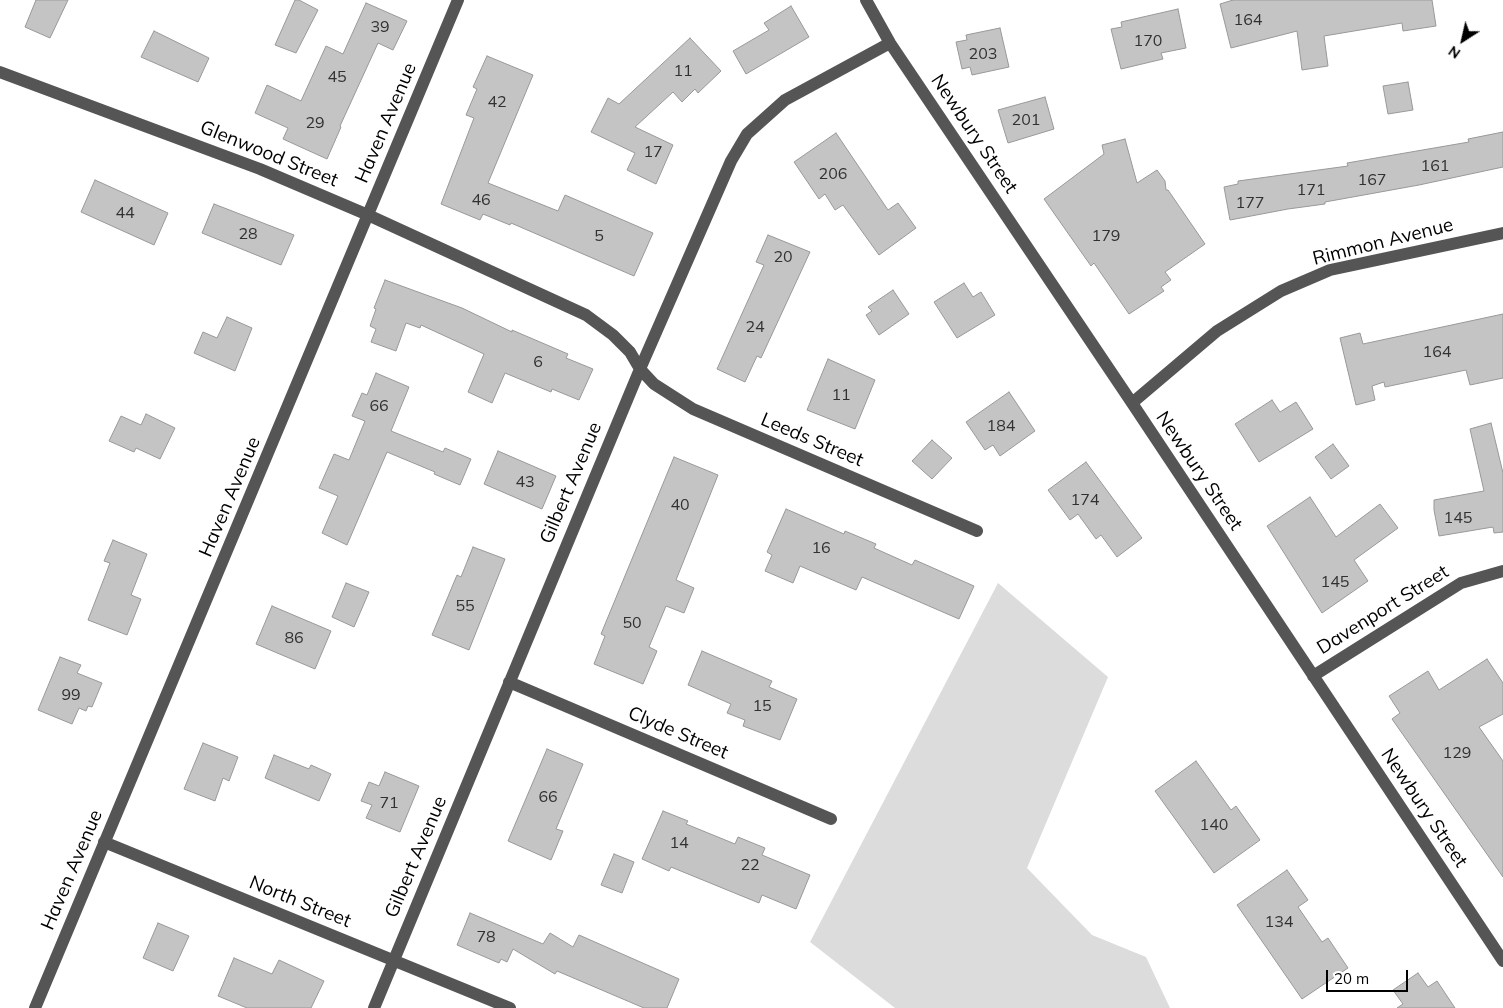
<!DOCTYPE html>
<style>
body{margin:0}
#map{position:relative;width:1503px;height:1008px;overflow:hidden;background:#fff;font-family:Mulish,sans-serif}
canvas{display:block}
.north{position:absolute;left:1438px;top:15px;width:50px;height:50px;-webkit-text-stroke:4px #fff;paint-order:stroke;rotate:215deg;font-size:14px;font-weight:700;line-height:20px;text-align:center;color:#000}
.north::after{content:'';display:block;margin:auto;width:18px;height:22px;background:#000;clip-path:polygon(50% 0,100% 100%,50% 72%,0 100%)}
.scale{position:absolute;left:1326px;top:970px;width:82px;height:22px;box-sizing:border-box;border:2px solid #000;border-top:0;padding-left:6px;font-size:15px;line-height:18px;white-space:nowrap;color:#000;-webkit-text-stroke:4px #fff;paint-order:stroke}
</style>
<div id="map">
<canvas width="1503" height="1008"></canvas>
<div class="north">N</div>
<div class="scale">20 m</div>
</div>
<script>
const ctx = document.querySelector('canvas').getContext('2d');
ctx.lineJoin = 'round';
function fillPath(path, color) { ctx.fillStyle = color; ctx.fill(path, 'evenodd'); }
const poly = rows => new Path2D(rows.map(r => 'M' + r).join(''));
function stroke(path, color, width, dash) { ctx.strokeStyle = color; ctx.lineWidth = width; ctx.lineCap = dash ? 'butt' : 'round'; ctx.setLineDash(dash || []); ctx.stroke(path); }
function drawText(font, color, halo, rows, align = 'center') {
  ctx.font = font + ' Mulish,sans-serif'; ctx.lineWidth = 4; ctx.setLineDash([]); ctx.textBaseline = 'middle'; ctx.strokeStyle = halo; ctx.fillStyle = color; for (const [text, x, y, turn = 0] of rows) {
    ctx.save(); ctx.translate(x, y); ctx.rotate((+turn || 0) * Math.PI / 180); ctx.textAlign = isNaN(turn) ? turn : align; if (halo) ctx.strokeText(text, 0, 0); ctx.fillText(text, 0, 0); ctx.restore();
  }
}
fillPath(poly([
 [998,583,1108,677,1027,868,1092,935,1146,957,1170,1008,895,1008,810,942]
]), '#dcdcdc');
const building = poly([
 [36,0,68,0,50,38,25,27,36,0],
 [295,0,299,0,318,10,296,53,275,45,295,0],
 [1233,0,1432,0,1436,26,1403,31,1402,23,1324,36,1328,66,1302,70,1297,31,1231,48,1220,4,1233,0],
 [366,3,407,21,393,50,378,43,340,126,341,127,327,159,283,139,288,128,255,113,267,85,301,101,326,46,343,54,366,3],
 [791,6,809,37,746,74,733,51,769,30,764,23,791,6],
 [1178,9,1186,48,1161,53,1163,59,1121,69,1111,29,1122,27,1121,22,1178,9],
 [1000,28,1009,67,972,75,970,67,962,69,956,42,967,40,966,35,1000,28],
 [154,31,209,58,198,82,141,57,154,31],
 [690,38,721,71,698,93,695,89,682,102,673,92,635,127,673,145,656,184,627,170,635,153,591,132,608,98,619,104,690,38],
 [487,56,533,75,488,183,558,211,565,195,653,233,634,276,511,223,510,225,483,214,480,220,441,204,474,118,466,115,477,89,473,87,487,56],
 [1408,82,1413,110,1388,114,1383,86,1408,82],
 [1045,97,1054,129,1008,143,998,110,1045,97],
 [1503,132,1503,167,1419,185,1325,202,1325,204,1288,209,1230,220,1224,187,1238,184,1238,181,1348,166,1347,163,1469,142,1468,139,1503,132],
 [836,133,888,210,898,203,916,228,879,255,843,205,835,210,825,194,819,199,794,162,836,133],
 [1125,139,1137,183,1157,170,1165,181,1166,190,1168,190,1205,244,1165,272,1171,280,1161,287,1164,291,1129,314,1094,263,1091,266,1044,199,1104,154,1102,145,1125,139],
 [95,180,168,213,154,245,81,212,95,180],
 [214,204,294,235,281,265,202,233,214,204],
 [768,235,810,252,761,358,757,356,745,382,717,369,764,265,756,262,768,235],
 [385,280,462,308,512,332,512,330,568,354,566,358,593,369,579,400,552,389,551,392,505,373,492,403,468,392,484,354,421,325,420,328,406,323,396,351,371,342,376,329,370,326,376,309,374,308,385,280],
 [964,283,973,297,981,292,995,315,957,338,934,302,964,283],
 [893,290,909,314,879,335,866,315,872,311,868,307,893,290],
 [1503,314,1503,378,1470,385,1466,370,1385,387,1384,382,1372,386,1375,400,1356,405,1340,338,1360,333,1363,344,1503,314],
 [227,317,252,328,235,371,194,353,203,332,217,338,227,317],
 [828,359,875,380,855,429,807,410,828,359],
 [376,373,409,387,391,431,443,452,445,448,471,459,460,485,434,474,435,472,387,452,347,545,322,533,338,496,319,488,334,454,349,460,365,421,352,416,362,393,367,395,376,373],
 [1009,392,1035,431,1000,456,993,445,985,450,966,422,1009,392],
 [1272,400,1280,412,1296,402,1313,429,1259,462,1235,424,1272,400],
 [146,414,175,428,160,459,136,448,134,452,109,441,121,416,141,425,146,414],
 [1491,423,1503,473,1503,532,1494,533,1493,527,1439,536,1434,510,1434,500,1484,491,1470,429,1491,423],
 [932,440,952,458,932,479,912,461,932,440],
 [1333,444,1349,466,1331,479,1315,457,1333,444],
 [498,451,556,476,542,509,484,484,498,451],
 [674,457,718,475,676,580,694,588,684,613,666,606,649,647,657,651,643,684,594,664,605,636,601,634,674,457],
 [1086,462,1142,538,1117,557,1101,535,1096,539,1078,514,1070,520,1048,490,1086,462],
 [1310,497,1336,537,1380,504,1398,528,1354,560,1368,581,1322,613,1267,526,1310,497],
 [786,509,844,534,845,531,876,544,874,548,912,565,915,560,974,586,959,619,862,577,856,590,800,566,793,583,765,571,772,555,767,552,786,509],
 [113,540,147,554,131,595,141,599,127,635,88,620,110,563,104,561,113,540],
 [473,547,505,559,469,650,432,635,457,575,461,577,473,547],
 [346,583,369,592,354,627,332,617,346,583],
 [272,606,331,631,315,669,256,644,272,606],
 [702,651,772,681,769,687,797,699,780,740,743,726,745,720,727,713,731,704,688,685,702,651],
 [60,657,81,665,77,673,102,683,92,707,88,706,86,711,79,708,72,724,38,710,60,657],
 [1487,659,1503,683,1503,714,1479,727,1503,761,1503,877,1392,719,1400,713,1389,696,1428,671,1439,690,1487,659],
 [203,743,238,757,229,781,223,778,215,801,184,789,203,743],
 [547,749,583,764,556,829,563,831,551,860,508,841,547,749],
 [274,755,309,769,311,765,331,774,319,801,265,778,274,755],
 [1196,761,1231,810,1236,806,1260,840,1214,873,1155,791,1196,761],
 [385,772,419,786,400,832,366,818,372,805,361,801,369,782,379,786,385,772],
 [663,811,688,821,686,824,735,844,738,837,765,848,762,855,810,875,796,909,762,895,759,903,671,867,669,871,642,859,663,811],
 [614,854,634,862,622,893,601,885,614,854],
 [1287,870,1308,900,1298,907,1322,942,1328,938,1348,968,1302,999,1237,905,1287,870],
 [470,913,543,944,550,933,573,947,579,935,679,979,667,1008,644,1008,557,971,555,974,513,949,507,962,501,959,499,963,457,945,470,913],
 [158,923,189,936,173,971,143,958,158,923],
 [234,958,272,974,279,960,324,981,311,1008,247,1008,218,996,234,958],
 [1418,973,1428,987,1437,981,1455,1008,1397,1008,1403,1004,1393,990,1418,973]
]);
fillPath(building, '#c4c4c4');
stroke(building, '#999', 1);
stroke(poly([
 [866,0,890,43,1132,403,1503,961],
 [0,72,260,169,368,215,586,315,613,335,630,352,640,369,654,384,693,409,977,531],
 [1132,403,1217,331,1281,291,1330,270,1503,233],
 [1313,676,1461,583,1503,571],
 [509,682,831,819],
 [104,842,510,1008],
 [35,1008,458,0],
 [374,1008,640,369,731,161,747,134,785,100,890,43]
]), '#555', 12);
drawText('16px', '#313131', null, [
 ["164",1248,20],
 ["39",380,27],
 ["170",1148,41],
 ["203",983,54],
 ["11",683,71],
 ["45",337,77],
 ["42",497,102],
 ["201",1026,120],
 ["29",315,123],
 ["17",653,152],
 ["161",1435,166],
 ["206",833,174],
 ["167",1372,180],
 ["171",1311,190],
 ["46",481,200],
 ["177",1250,203],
 ["44",125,213],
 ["28",248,234],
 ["5",599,236],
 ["179",1106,236],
 ["20",783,257],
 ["24",755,327],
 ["164",1437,352],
 ["6",538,362],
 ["11",841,395],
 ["66",379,406],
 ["184",1001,426],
 ["43",525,482],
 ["174",1085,500],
 ["40",680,505],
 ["145",1458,518],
 ["16",821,548],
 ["145",1335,582],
 ["55",465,606],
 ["50",632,623],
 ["86",294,638],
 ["99",71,695],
 ["15",762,706],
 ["129",1457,753],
 ["66",548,797],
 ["71",389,803],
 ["140",1214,825],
 ["14",679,843],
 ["22",750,865],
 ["134",1279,922],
 ["78",486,937]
]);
drawText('19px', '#000', '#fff', [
 ["Haven Avenue",386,123,-67],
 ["Newbury Street",974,134,56],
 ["Glenwood Street",269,154,22],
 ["Rimmon Avenue",1383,242,-14],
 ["Leeds Street",812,440,23],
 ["Newbury Street",1199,471,56],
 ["Gilbert Avenue",571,483,-67],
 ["Haven Avenue",230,497,-67],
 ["Davenport Street",1383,610,-32],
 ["Clyde Street",678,733,23],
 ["Newbury Street",1424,808,56],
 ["Gilbert Avenue",416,857,-67],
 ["Haven Avenue",72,870,-67],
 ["North Street",300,902,22]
]);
</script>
